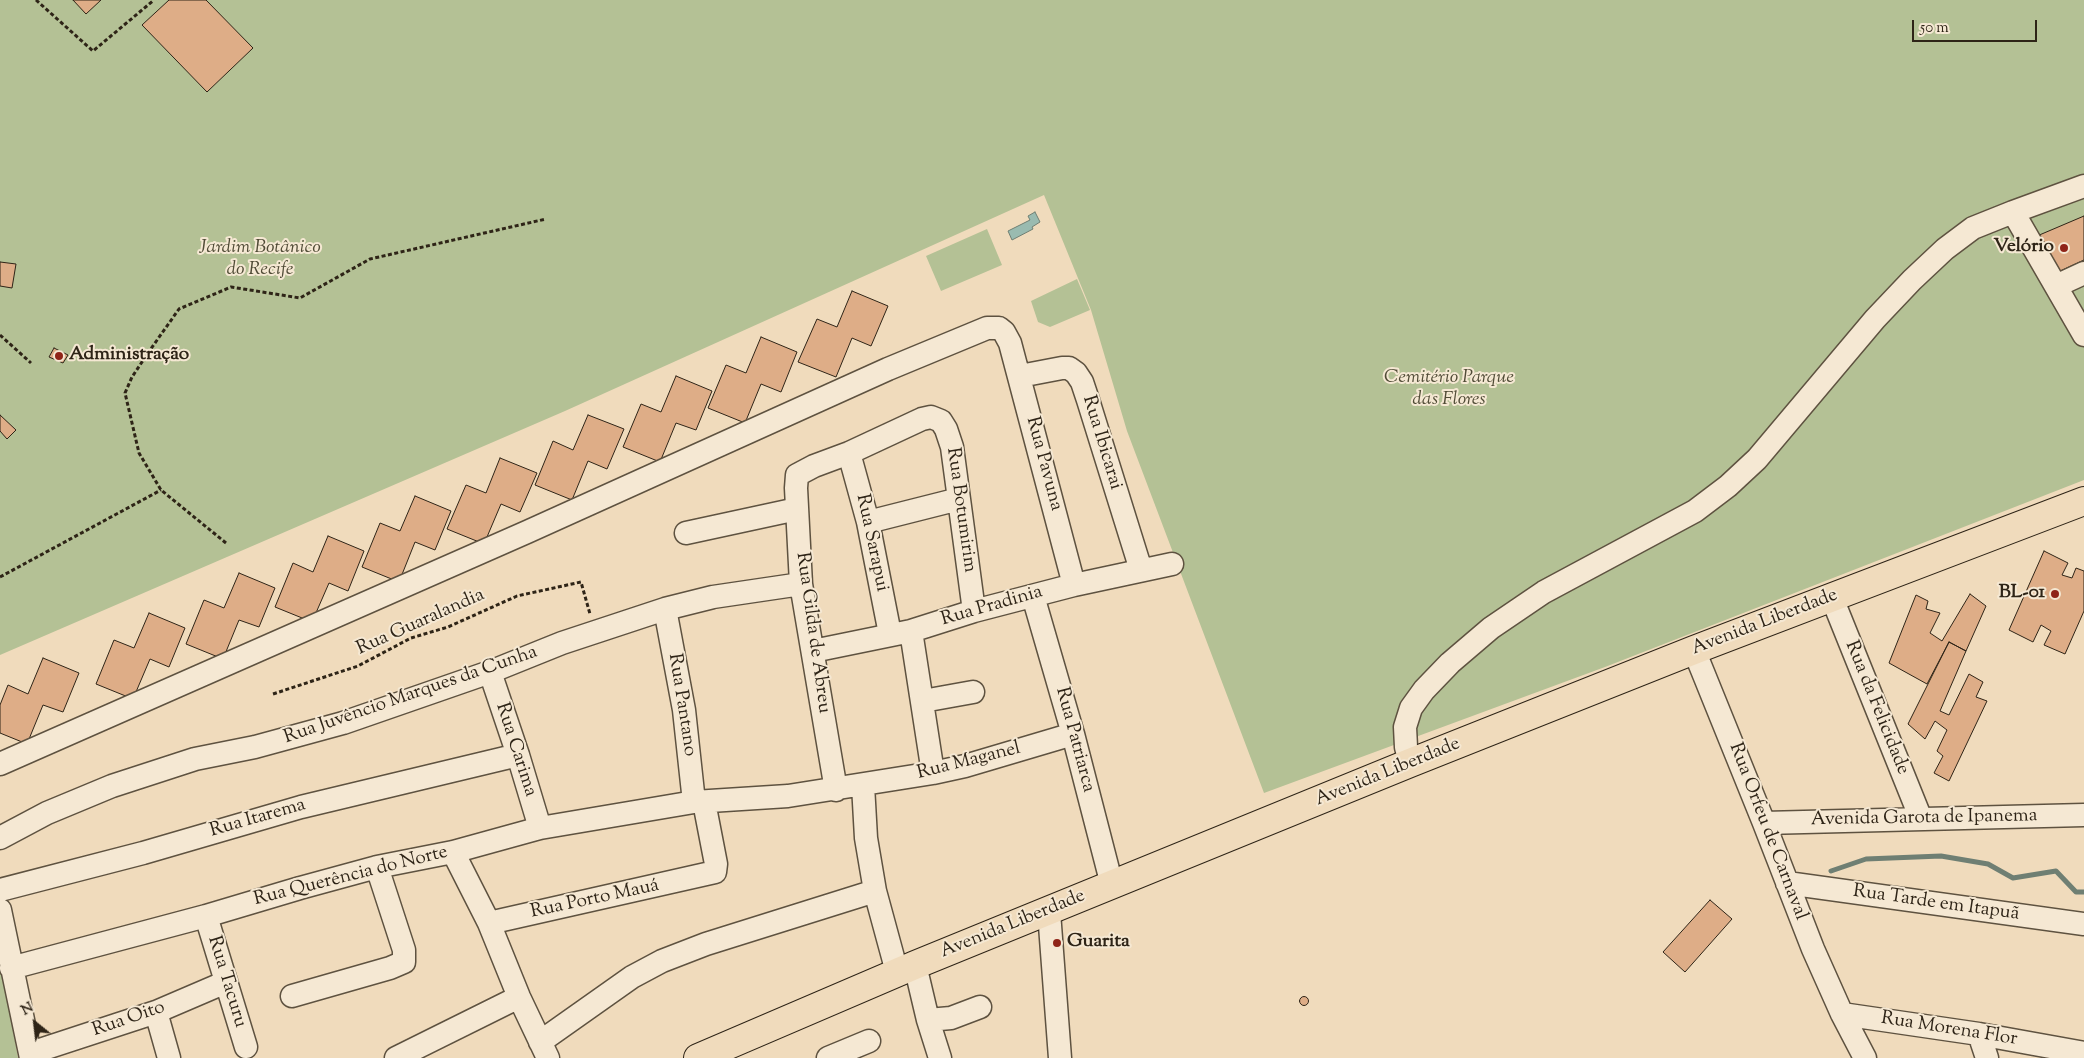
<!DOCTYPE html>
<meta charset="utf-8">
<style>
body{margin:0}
#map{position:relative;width:2084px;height:1058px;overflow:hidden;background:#f0dbbc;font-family:"Sorts Mill Goudy",serif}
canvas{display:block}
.north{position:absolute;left:10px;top:998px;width:50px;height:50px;-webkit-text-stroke:4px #f5e8d3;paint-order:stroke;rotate:331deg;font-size:14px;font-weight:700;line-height:20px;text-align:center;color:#2e2417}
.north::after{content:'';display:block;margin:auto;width:18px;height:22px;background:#2e2417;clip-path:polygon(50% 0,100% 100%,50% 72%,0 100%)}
.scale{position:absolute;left:1912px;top:20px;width:125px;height:22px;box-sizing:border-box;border:2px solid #2e2417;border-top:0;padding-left:6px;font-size:15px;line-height:18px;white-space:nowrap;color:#2e2417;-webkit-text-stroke:4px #f5e8d3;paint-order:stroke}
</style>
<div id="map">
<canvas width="2084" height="1058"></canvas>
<div class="north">N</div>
<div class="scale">50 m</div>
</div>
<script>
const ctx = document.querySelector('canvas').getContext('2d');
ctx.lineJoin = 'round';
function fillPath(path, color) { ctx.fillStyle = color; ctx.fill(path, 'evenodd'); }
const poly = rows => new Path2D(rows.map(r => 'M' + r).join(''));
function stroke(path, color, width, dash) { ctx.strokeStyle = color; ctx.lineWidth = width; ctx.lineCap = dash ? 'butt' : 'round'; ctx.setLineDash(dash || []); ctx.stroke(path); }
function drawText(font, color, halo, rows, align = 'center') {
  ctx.font = font + ' "Sorts Mill Goudy",serif'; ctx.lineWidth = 4; ctx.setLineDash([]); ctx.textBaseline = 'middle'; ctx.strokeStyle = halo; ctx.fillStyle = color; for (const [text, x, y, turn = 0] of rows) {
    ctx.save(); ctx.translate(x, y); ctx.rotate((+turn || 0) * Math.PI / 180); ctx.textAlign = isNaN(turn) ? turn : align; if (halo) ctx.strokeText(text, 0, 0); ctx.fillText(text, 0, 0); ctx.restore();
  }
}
fillPath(poly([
 [0,0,2084,0,2084,480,1605,667,1264,793,1127,431,1091,310,1044,195,565,411,0,655],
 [987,229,1002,265,941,291,926,256],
 [1077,279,1090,310,1050,327,1038,322,1031,301],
 [0,959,18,1058,0,1058]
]), '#b4c195');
const water = poly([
 [1035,212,1040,222,1032,227,1033,229,1012,240,1008,231,1030,220,1028,216,1035,212]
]);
fillPath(water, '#9abbb0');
stroke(water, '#6f7f73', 1);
stroke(poly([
 [1831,871,1866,859,1941,856,1988,864,2013,878,2056,871,2076,892,2084,892]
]), '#6f7f73', 5);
const building = poly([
 [73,0,101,0,86,14,73,0],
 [169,0,206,0,253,48,207,92,142,25,169,0],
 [2084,216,2084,260,2058,272,2037,236,2084,216],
 [0,262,16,264,12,288,0,286,0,262],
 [852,291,888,306,871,346,852,338,836,377,798,362,817,319,837,327,852,291],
 [761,337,797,352,781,392,761,384,745,423,708,408,726,365,746,373,761,337],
 [54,348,68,355,63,363,49,357,54,348],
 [676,376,712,391,696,430,676,423,660,462,623,447,641,404,661,412,676,376],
 [0,415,16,430,7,439,0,431,0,415],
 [588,415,624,429,607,469,588,461,572,500,535,485,553,441,573,450,588,415],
 [500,458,537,473,520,512,501,504,484,544,447,529,466,485,486,493,500,458],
 [415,496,451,511,435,550,415,542,399,582,362,567,380,523,400,531,415,496],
 [328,536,364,551,348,591,329,583,312,622,275,607,293,563,313,572,328,536],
 [2044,551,2068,563,2062,575,2072,578,2076,568,2084,571,2084,611,2065,654,2044,645,2051,631,2041,625,2033,642,2009,630,2044,551],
 [239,573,275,588,259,627,239,620,223,659,186,644,204,600,224,608,239,573],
 [1970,594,1986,606,1966,651,1949,642,1927,684,1889,663,1916,595,1928,601,1926,609,1940,613,1930,633,1942,641,1970,594],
 [149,613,185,628,169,667,150,659,133,699,96,684,114,640,134,648,149,613],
 [1949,642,1966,651,1940,711,1949,715,1969,674,1983,682,1976,697,1987,701,1949,781,1934,773,1943,756,1937,751,1947,730,1935,721,1925,739,1908,724,1949,642],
 [43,658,79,673,63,712,43,705,27,744,0,733,0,705,8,685,28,694,43,658],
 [1710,900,1732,919,1685,972,1663,952,1710,900],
 '1299.5 1001a4.5 4.5 0 1 1 9 0a4.5 4.5 0 1 1-9 0Z'
]);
fillPath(building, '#dead87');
stroke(building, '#2e2417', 1);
const minor = poly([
 [2013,212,2084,186],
 [2056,286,2084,273],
 [1020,376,1062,368,1069,368,1076,373,1082,382,1088,400,1141,570],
 [849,453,868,522,890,634],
 [868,522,959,499],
 [686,533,797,509],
 [1033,596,1073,734,1112,885],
 [1832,598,1921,819],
 [665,609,684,710,694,802],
 [911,631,933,773],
 [1694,650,1764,823,1813,949,1842,1014,1865,1058],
 [813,651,911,631,974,611,1074,585,1172,564],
 [490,672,518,755,540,828],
 [923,701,973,692],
 [1410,763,1406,747,1405,727,1411,708,1424,690,1450,663,1491,628,1544,592,1695,511,1728,486,1757,459,1875,319,1912,280,1945,249,1973,228,2013,212,2084,335],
 [0,764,527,532,888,369,987,328,999,328,1004,332,1010,343,1074,585],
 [863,785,866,838,875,891,897,972],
 [836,790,801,584,796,488,797,475,814,466,849,453,922,419,931,417,941,421,946,429,952,447,974,611],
 [1764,823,2084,815],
 [0,838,47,813,112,786,195,759,255,747,343,723,490,672,562,643,665,609,713,597,801,584],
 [453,852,489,923,519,997,548,1058],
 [1787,883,2084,924],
 [0,890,143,853,301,807,518,755],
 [0,910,31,1058],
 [1049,912,1060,1058],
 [206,916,246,1047],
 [489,923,715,872,716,864,704,802],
 [915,965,928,1020,940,1058],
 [11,968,206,916,300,888,377,867,453,852,540,828,694,802,788,796,933,773,965,766,1073,734],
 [292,996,390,968,404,962,404,950,377,867],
 [156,1012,169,1058],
 [1842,1014,1979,1034,2084,1053],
 [928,1020,951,1018,980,1007],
 [1979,1034,1987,1058],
 [540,1042,632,977,662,961,706,944,875,891],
 [31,1053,156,1012,226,982],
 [396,1058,519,997],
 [828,1058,869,1041]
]);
const major = poly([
 [698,1058,915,965,1410,763,1694,650,2084,501]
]);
stroke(minor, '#5e5240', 25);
stroke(major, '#2e2417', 30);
stroke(poly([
 [36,0,93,51,154,0],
 [0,335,31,363],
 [226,543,161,490,139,453,125,393,132,377,150,350,179,309,231,287,300,298,370,259,546,219],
 [0,577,161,490],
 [273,694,358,666,411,638,448,627,517,596,581,582,590,614]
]), '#2e2417', 3, [4, 2.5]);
stroke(minor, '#f5e8d3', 22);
stroke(major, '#f0dbbc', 28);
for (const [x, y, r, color] of [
 [2064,248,5,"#8f2418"],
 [59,356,5,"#8f2418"],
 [2055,594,5,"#8f2418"],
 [1057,943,5,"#8f2418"]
]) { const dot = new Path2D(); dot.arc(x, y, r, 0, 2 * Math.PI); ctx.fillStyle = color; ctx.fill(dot); stroke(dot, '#f5e8d3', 2); }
drawText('bold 19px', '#2e2417', '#f5e8d3', [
 ["Velório",2054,248],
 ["Administração",69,356,"left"],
 ["BL-01",2045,594],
 ["Guarita",1067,943,"left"]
], 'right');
drawText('italic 19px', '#504b36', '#f5e8d3', [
 ["Jardim Botânico",260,249],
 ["do Recife",260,271],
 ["Cemitério Parque",1449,379],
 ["das Flores",1449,401]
]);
drawText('19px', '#2e2417', '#f5e8d3', [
 ["Rua Ibicarai",1101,443,73],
 ["Rua Pavuna",1043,464,75],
 ["Rua Botumirim",960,510,82],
 ["Rua Sarapui",871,543,78],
 ["Rua Pradinia",992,607,-16],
 ["Rua Guaralandia",421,623,-24],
 ["Avenida Liberdade",1765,623,-21],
 ["Rua Gilda de Abreu",812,633,82],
 ["Rua Juvêncio Marques da Cunha",411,696,-19],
 ["Rua Pantano",681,705,81],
 ["Rua da Felicidade",1876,708,68],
 ["Rua Patriarca",1074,740,75],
 ["Rua Carima",515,750,72],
 ["Rua Maganel",969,762,-14],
 ["Avenida Liberdade",1388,773,-22],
 ["Rua Itarema",258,819,-16],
 ["Avenida Garota de Ipanema",1924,819,-1],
 ["Rua Orfeu de Carnaval",1767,832,69],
 ["Rua Querência do Norte",351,877,-14],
 ["Rua Porto Mauá",595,900,-12],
 ["Rua Tarde em Itapuã",1936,904,8],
 ["Avenida Liberdade",1013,925,-22],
 ["Rua Tacuru",226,982,73],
 ["Rua Oito",129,1020,-19],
 ["Rua Morena Flor",1949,1030,9]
]);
</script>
